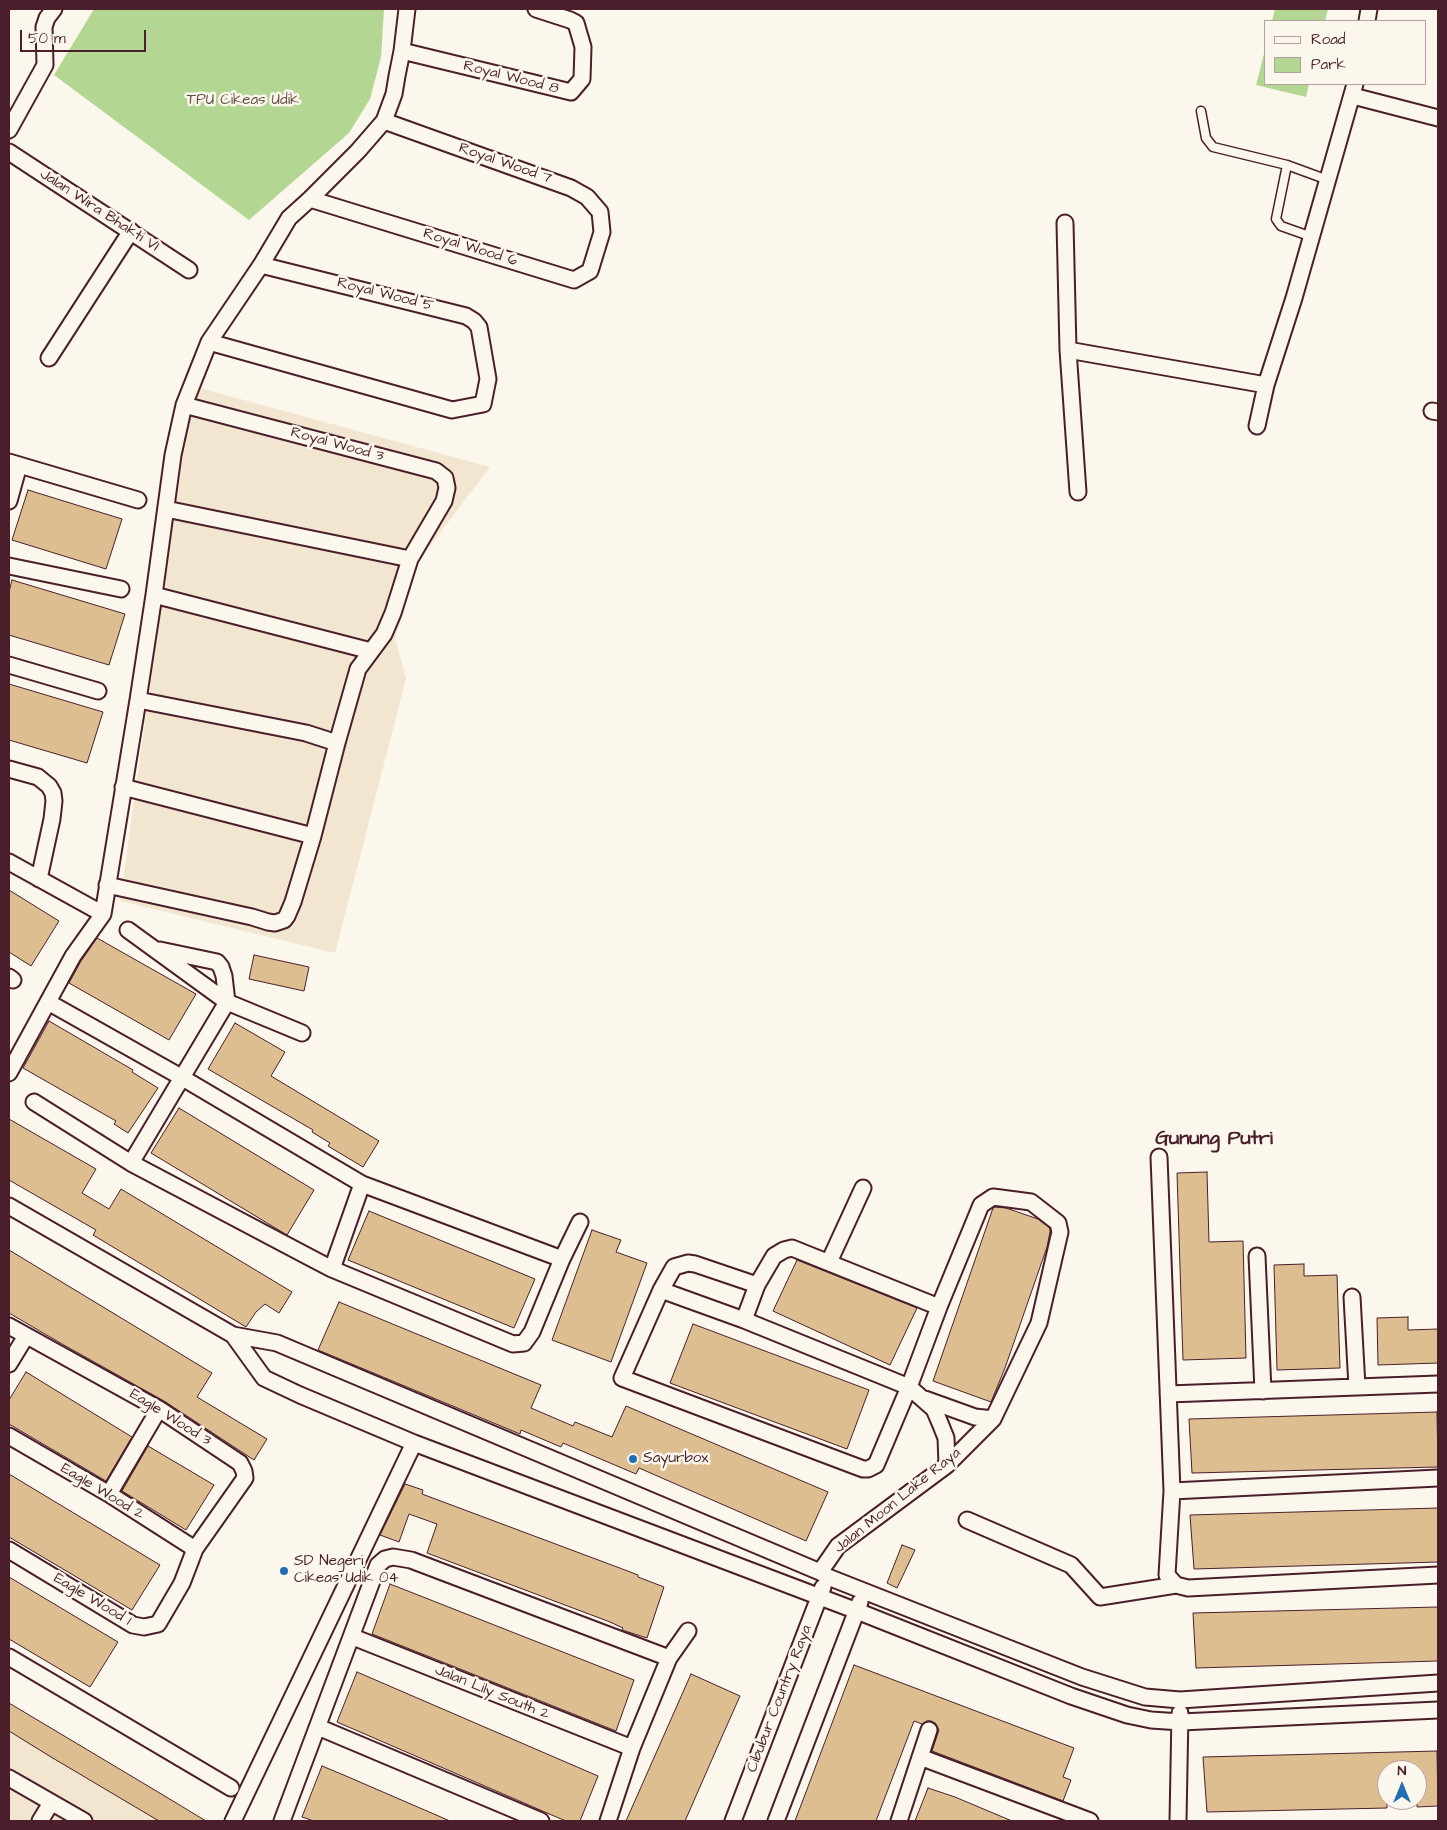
<!DOCTYPE html>
<style>
body{margin:0}
#map{position:relative;width:1447px;height:1830px;overflow:hidden;background:#fbf7ec;font-family:"Architects Daughter",sans-serif}
canvas{display:block}
.frame{position:absolute;inset:0;border:10px solid #4a1f2b;pointer-events:none}
.legend{position:absolute;left:1264px;top:20px;width:162px;height:65px;box-sizing:border-box;background:#fbf7ec;border:1px solid #b4a19f;margin:0;padding:6px 9px;list-style:none;font-size:15px;color:#4a1f2b}
.legend li{display:flex;align-items:center;gap:10px;height:25px}
.legend b{width:25px;border:1px solid #b4a19f}
.north{position:absolute;left:1377px;top:1760px;width:50px;height:50px;box-sizing:border-box;background:#fbf7ec;border:1px solid #b4a19f;border-radius:50%;rotate:0deg;font-size:14px;font-weight:700;line-height:20px;text-align:center;color:#4a1f2b}
.north::after{content:'';display:block;margin:auto;width:18px;height:22px;background:#1f6fb2;clip-path:polygon(50% 0,100% 100%,50% 72%,0 100%)}
.scale{position:absolute;left:20px;top:30px;width:126px;height:22px;box-sizing:border-box;border:2px solid #4a1f2b;border-top:0;padding-left:6px;font-size:15px;line-height:18px;white-space:nowrap;color:#4a1f2b;-webkit-text-stroke:4px #fbf7ec;paint-order:stroke}
</style>
<div id="map">
<canvas width="1447" height="1830"></canvas>
<div class="frame"></div>
<ul class="legend">
<li><b style="height:6px;background:#fbf7ec"></b>Road</li>
<li><b style="height:14px;background:#b3d792"></b>Park</li>
</ul>
<div class="north">N</div>
<div class="scale">50 m</div>
</div>
<script>
const ctx = document.querySelector('canvas').getContext('2d');
ctx.lineJoin = 'round';
function fillPath(path, color) { ctx.fillStyle = color; ctx.fill(path, 'evenodd'); }
const poly = rows => new Path2D(rows.map(r => 'M' + r).join(''));
function stroke(path, color, width, dash) { ctx.strokeStyle = color; ctx.lineWidth = width; ctx.lineCap = dash ? 'butt' : 'round'; ctx.setLineDash(dash || []); ctx.stroke(path); }
function drawText(font, color, halo, rows, align = 'center') {
  ctx.font = font + ' "Architects Daughter",sans-serif'; ctx.lineWidth = 5; ctx.setLineDash([]); ctx.textBaseline = 'middle'; ctx.strokeStyle = halo; ctx.fillStyle = color; for (const [text, x, y, turn = 0] of rows) {
    ctx.save(); ctx.translate(x, y); ctx.rotate((+turn || 0) * Math.PI / 180); ctx.textAlign = isNaN(turn) ? turn : align; if (halo) ctx.strokeText(text, 0, 0); ctx.fillText(text, 0, 0); ctx.restore();
  }
}
fillPath(poly([
 [196,387,490,467,420,559,395,638,406,679,335,953,120,901,189,407],
 [9,1727,159,1821,9,1821]
]), '#f2e6d0');
fillPath(poly([
 [94,9,384,9,381,57,370,99,349,133,249,220,54,75],
 [1275,9,1328,9,1325,21,1272,21],
 [1266,46,1266,84,1309,84,1306,97,1256,85]
]), '#b3d792');
const building = poly([
 [28,490,122,519,106,569,12,540,28,490],
 [12,580,125,614,109,665,9,635,9,592,12,580],
 [9,684,103,712,87,763,9,740,9,684],
 [9,890,59,921,31,966,9,952,9,890],
 [97,938,196,994,169,1040,69,983,81,961,97,938],
 [254,955,309,967,304,991,249,979,254,955],
 [49,1021,133,1070,132,1072,158,1088,128,1133,114,1124,116,1121,23,1068,49,1021],
 [235,1023,285,1052,271,1076,379,1141,363,1167,328,1146,330,1143,312,1132,313,1130,208,1069,235,1023],
 [179,1108,314,1190,287,1235,151,1153,179,1108],
 [9,1119,96,1169,82,1193,109,1209,121,1189,292,1292,279,1313,265,1304,256,1312,246,1327,93,1235,96,1230,9,1180,9,1119],
 [1207,1172,1209,1242,1243,1241,1246,1358,1183,1360,1177,1173,1207,1172],
 [995,1207,1006,1208,1038,1219,1050,1228,1050,1232,1047,1247,1005,1368,991,1402,933,1381,983,1237,993,1208,995,1207],
 [369,1211,535,1279,514,1328,348,1260,369,1211],
 [592,1230,621,1240,616,1252,647,1263,611,1362,552,1340,592,1230],
 [9,1250,212,1373,197,1397,267,1439,254,1460,164,1401,62,1344,9,1313,9,1250],
 [797,1260,917,1308,890,1365,773,1311,797,1260],
 [1304,1264,1304,1276,1337,1275,1340,1368,1277,1370,1274,1265,1304,1264],
 [339,1302,541,1385,531,1408,573,1426,575,1422,612,1437,626,1406,828,1492,806,1541,639,1468,636,1474,563,1443,561,1447,521,1430,520,1434,318,1350,339,1302],
 [1408,1317,1408,1330,1438,1329,1438,1363,1378,1365,1377,1318,1408,1317],
 [693,1324,869,1390,847,1449,670,1383,693,1324],
 [26,1372,132,1437,106,1481,9,1424,9,1400,26,1372],
 [1437,1412,1438,1467,1192,1473,1189,1419,1437,1412],
 [148,1446,214,1485,186,1530,122,1491,148,1446],
 [9,1474,160,1565,132,1610,9,1537,9,1474],
 [405,1484,423,1490,422,1494,625,1570,638,1575,638,1577,664,1587,647,1638,622,1630,623,1628,610,1622,427,1553,437,1524,409,1514,399,1542,380,1535,405,1484],
 [1438,1508,1438,1562,1194,1569,1190,1515,1438,1508],
 [902,1545,915,1550,897,1588,887,1583,902,1545],
 [9,1577,118,1642,90,1687,9,1639,9,1577],
 [390,1584,634,1680,616,1731,372,1634,390,1584],
 [1438,1607,1438,1661,1196,1668,1193,1613,1438,1607],
 [854,1665,1074,1748,1063,1777,1071,1780,1063,1801,932,1751,939,1730,936,1724,931,1721,927,1721,922,1724,914,1721,876,1821,795,1821,854,1665],
 [357,1672,598,1776,580,1821,566,1821,554,1816,337,1722,357,1672],
 [691,1674,740,1696,724,1732,685,1821,626,1821,691,1674],
 [9,1703,163,1795,206,1821,159,1821,51,1757,9,1731,9,1703],
 [1437,1751,1438,1806,1417,1807,1417,1770,1387,1770,1387,1808,1207,1812,1203,1757,1437,1751],
 [322,1766,346,1776,450,1821,314,1821,302,1817,322,1766],
 [928,1788,955,1797,1012,1821,915,1821,928,1788]
]);
fillPath(building, '#ddbe90');
stroke(building, '#4a1f2b', 1);
const lane = poly([
 [1201,111,1206,138,1213,147,1287,165,1328,180],
 [1287,165,1276,219,1281,226,1312,237]
]);
const street = poly([
 [1367,21,1369,9],
 [402,51,571,92,582,79,583,47,576,23,570,20,536,9],
 [1353,96,1438,118],
 [9,130,45,65,44,27,47,18,54,9],
 [9,152,189,270],
 [310,199,574,280,590,271,602,232,600,212,587,197,571,188,384,121],
 [1065,223,1068,350,1266,385],
 [209,342,452,410,483,404,488,379,479,327,474,321,466,316,261,265],
 [1068,350,1078,492],
 [49,358,131,231],
 [1432,411,1438,412],
 [1257,426,1266,385,1294,298,1355,84],
 [9,462,138,500],
 [9,501,19,465],
 [166,509,410,559],
 [9,566,121,589],
 [154,595,371,651],
 [9,665,98,691],
 [138,700,306,733,337,743,358,669,384,634,393,613,410,559,444,501,447,488,445,478,436,471,184,405],
 [9,769,38,777,49,786,53,793,54,801,52,819,39,879],
 [123,787,313,836],
 [9,862,103,914,73,956,9,1073],
 [107,885,252,917,268,922,275,923,284,920,287,916,293,902,313,836,337,743],
 [103,914,138,700,154,595,173,455,184,405,209,342,261,265,289,218,310,199,358,151,384,121,394,94,397,76,402,51,407,9],
 [128,930,227,1002],
 [160,950,217,962,221,967,224,976,227,1002],
 [9,977,13,980],
 [48,1002,181,1077,362,1184,562,1259],
 [34,1102,131,1163,309,1257,332,1269,513,1344,524,1343,532,1332,562,1259,580,1222],
 [1159,1157,1172,1491,1167,1575,1176,1585,1188,1588,1438,1575],
 [131,1163,227,1002,302,1033],
 [9,1206,233,1335,277,1343,820,1572,828,1577,1082,1677,1145,1697,1180,1700,1438,1683],
 [1257,1256,1263,1391],
 [829,1262,863,1188],
 [332,1269,362,1184],
 [757,1285,695,1264,688,1263,674,1267,661,1290,622,1378,863,1469,868,1469,876,1465,909,1387,939,1307,981,1205,993,1197,1031,1202,1058,1223,1060,1232,1039,1323,993,1419,947,1465,838,1546,820,1572],
 [661,1290,744,1320,909,1387,934,1409,940,1423,946,1438,947,1465],
 [1352,1297,1357,1387],
 [744,1320,757,1285,774,1256,784,1250,792,1248,939,1307],
 [9,1326,159,1409,240,1463,244,1471,245,1478,195,1549,182,1583,158,1624,144,1627,133,1625,9,1550],
 [233,1335,264,1378,300,1395,414,1443,857,1611,1071,1696,1127,1715,1151,1720,1181,1722,1438,1710],
 [9,1364,26,1336],
 [1168,1394,1438,1384],
 [925,1399,975,1417,993,1419],
 [9,1436,109,1494,195,1549],
 [1172,1491,1438,1478],
 [109,1494,159,1409],
 [967,1520,1071,1565,1100,1597,1176,1585],
 [353,1637,632,1748],
 [9,1657,231,1788],
 [318,1727,541,1821],
 [920,1757,1090,1821],
 [9,1778,84,1821],
 [40,1821,51,1803],
 [233,1821,414,1443],
 [282,1821,378,1565,385,1559,393,1557,411,1560,669,1658],
 [608,1821,632,1748,669,1658,688,1631],
 [733,1821,823,1587],
 [776,1821,860,1602],
 [899,1821,929,1730],
 [1178,1821,1180,1713]
]);
stroke(lane, '#4a1f2b', 11);
stroke(street, '#4a1f2b', 19);
stroke(lane, '#fbf7ec', 8);
stroke(street, '#fbf7ec', 15);
for (const [x, y, r, color] of [
 [633,1459,5,"#1f6fb2"],
 [284,1571,5,"#1f6fb2"]
]) { const dot = new Path2D(); dot.arc(x, y, r, 0, 2 * Math.PI); ctx.fillStyle = color; ctx.fill(dot); stroke(dot, '#fbf7ec', 2); }
drawText('15px', '#4a1f2b', '#fbf7ec', [
 ["Royal Wood 8",511,78,14],
 ["Royal Wood 7",505,164,19],
 ["Jalan Wira Bhakti VI",99,211,33],
 ["Royal Wood 6",470,248,17],
 ["Royal Wood 5",385,295,14],
 ["Royal Wood 3",337,445,15],
 ["Eagle Wood 3",170,1418,32],
 ["Eagle Wood 2",102,1492,31],
 ["Jalan Moon Lake Raya",898,1501,-39],
 ["Eagle Wood 1",92,1600,31],
 ["Jalan Lily South 2",492,1693,22],
 ["Cibubur Country Raya",780,1699,-69]
]);
drawText('15px', '#644d45', '#fbf7ec', [
 ["TPU Cikeas Udik",243,101]
]);
drawText('15px', '#4a1f2b', '#fbf7ec', [
 ["Sayurbox",643,1459],
 ["SD Negeri",294,1562],
 ["Cikeas Udik 04",294,1579]
], 'left');
drawText('bold 20px', '#4a1f2b', '#fbf7ec', [
 ["Gunung Putri",1214,1140]
]);
</script>
